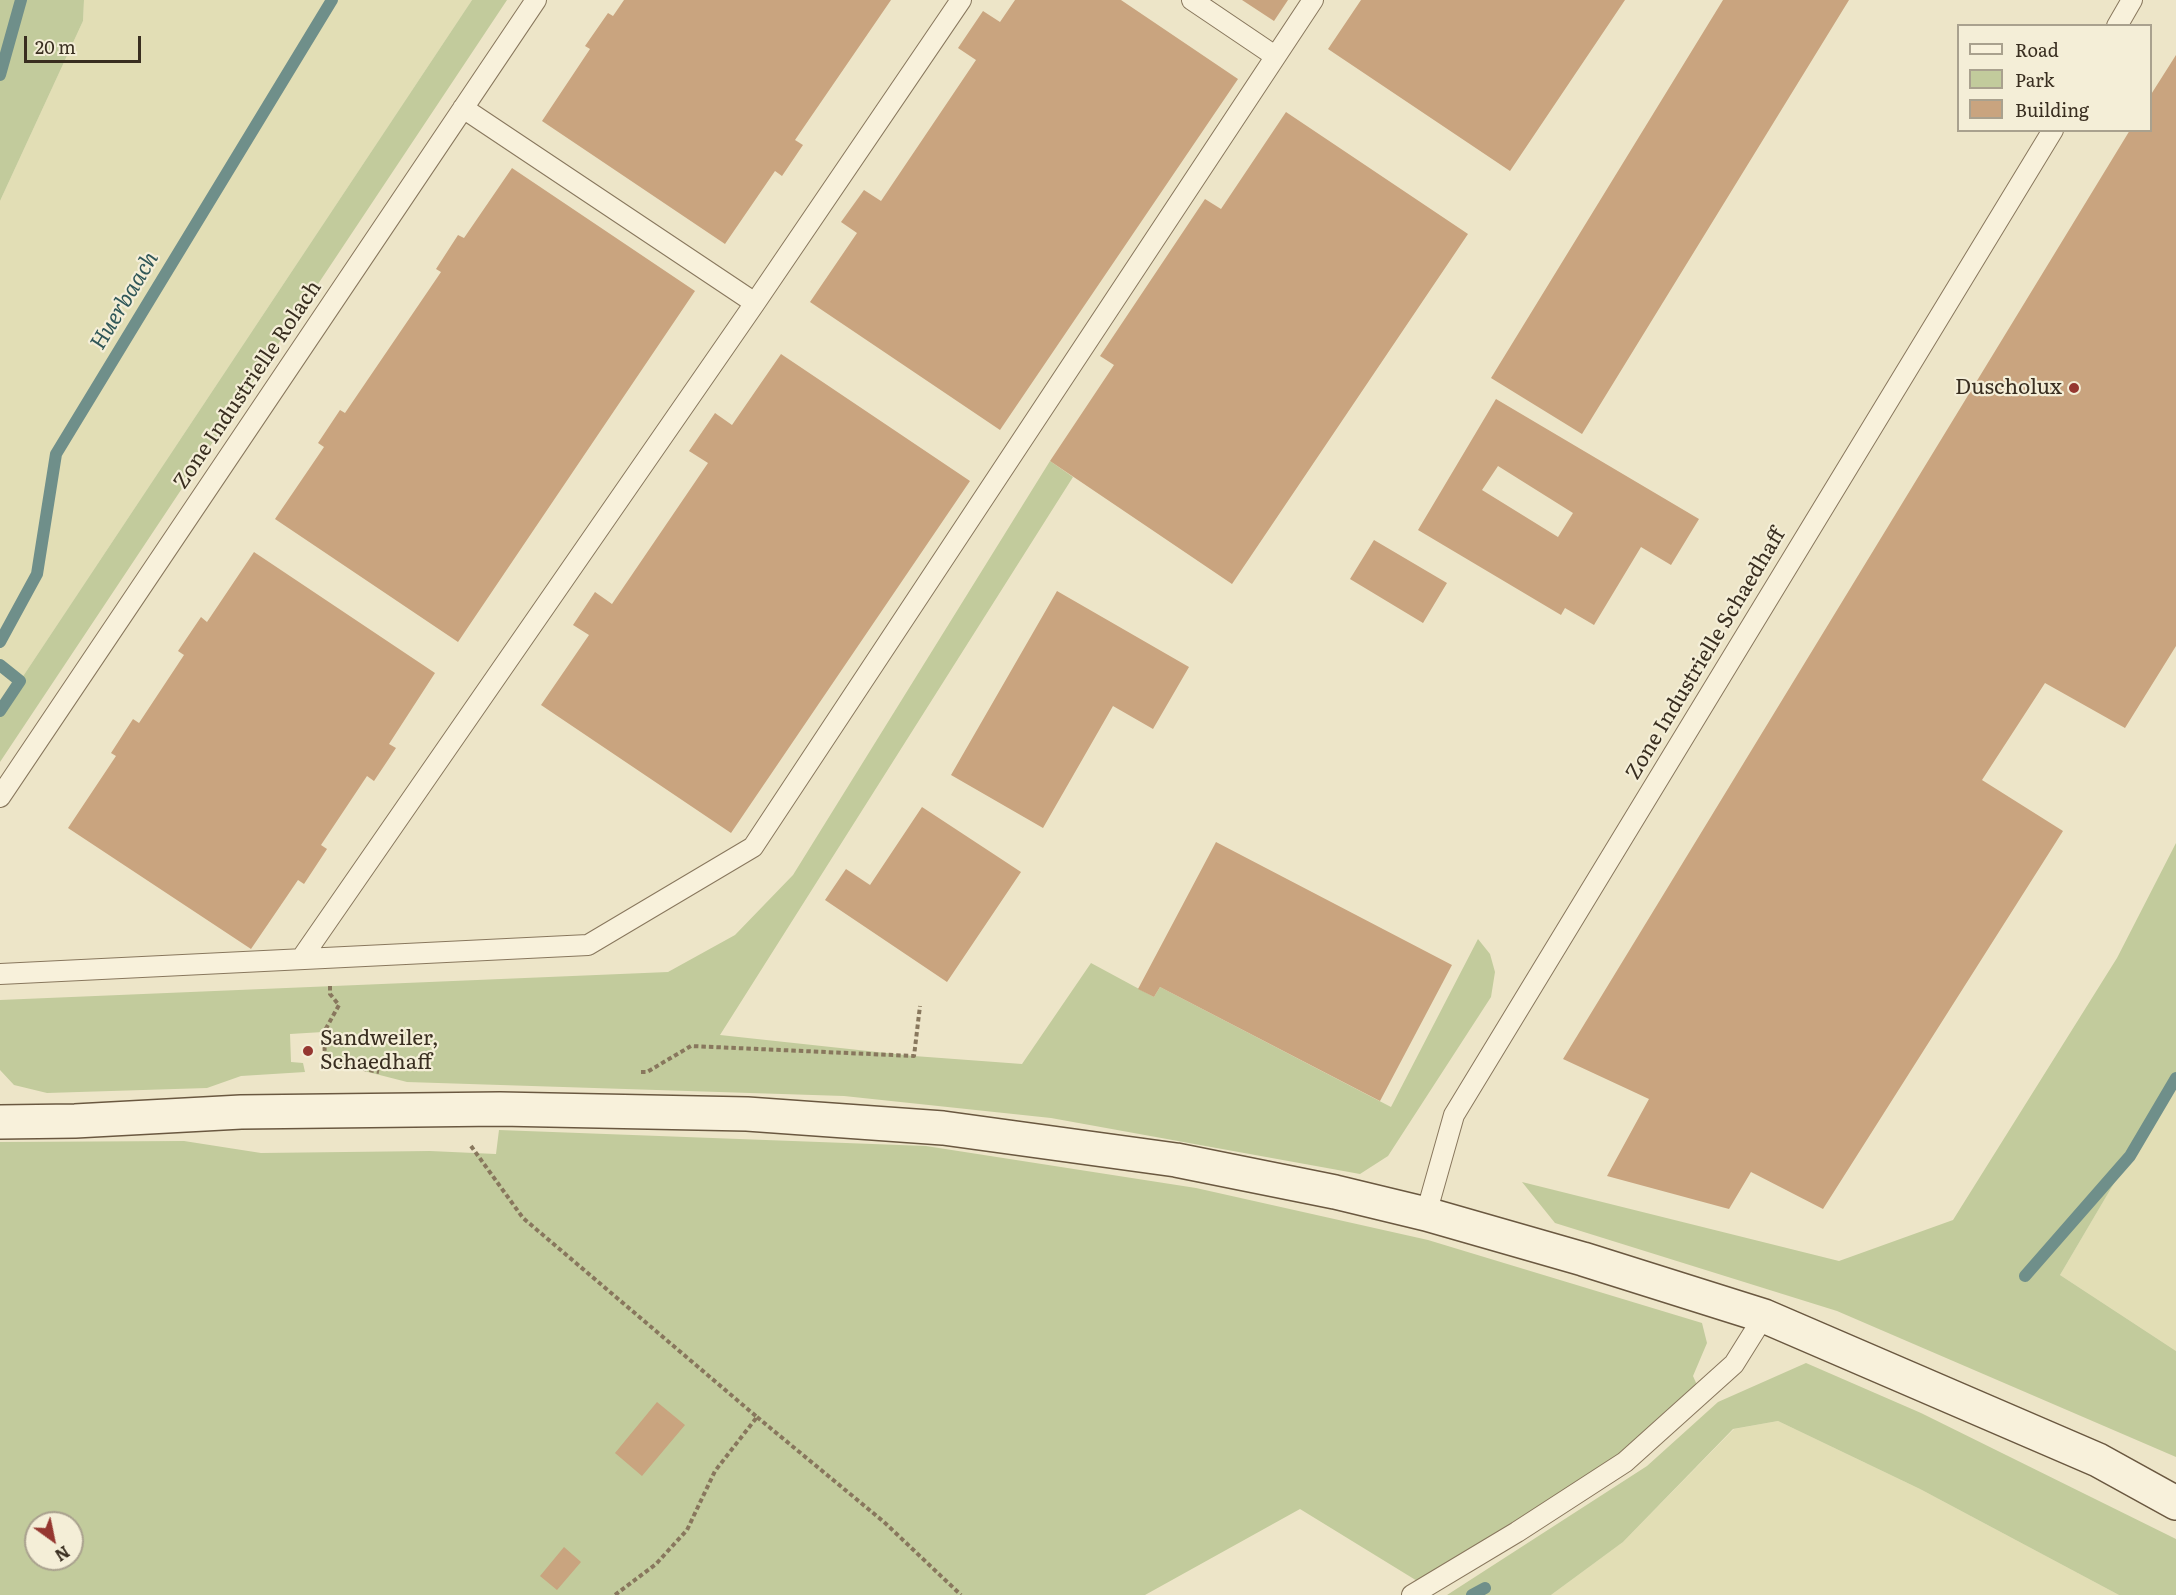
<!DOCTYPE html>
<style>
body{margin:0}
#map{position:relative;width:2176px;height:1595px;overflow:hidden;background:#ede5c8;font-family:Literata,serif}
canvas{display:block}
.legend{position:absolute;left:1957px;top:24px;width:195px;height:108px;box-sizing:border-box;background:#f4eed7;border:2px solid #a9a18e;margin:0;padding:8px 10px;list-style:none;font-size:18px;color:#392e20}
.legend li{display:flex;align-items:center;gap:12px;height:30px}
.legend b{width:30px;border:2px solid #a9a18e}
.north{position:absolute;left:24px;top:1511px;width:60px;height:60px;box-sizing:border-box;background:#f4eed7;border:2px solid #a9a18e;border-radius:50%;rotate:147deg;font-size:16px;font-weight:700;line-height:24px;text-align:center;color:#392e20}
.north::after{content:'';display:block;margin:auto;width:21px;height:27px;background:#953730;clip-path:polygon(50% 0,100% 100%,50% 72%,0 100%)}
.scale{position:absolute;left:24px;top:36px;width:117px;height:27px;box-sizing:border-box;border:3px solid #392e20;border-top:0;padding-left:8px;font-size:18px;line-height:21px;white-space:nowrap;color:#392e20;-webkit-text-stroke:4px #f4eed7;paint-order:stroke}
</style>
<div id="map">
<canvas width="2176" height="1595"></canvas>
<ul class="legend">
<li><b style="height:8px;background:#f8f1db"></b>Road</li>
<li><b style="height:16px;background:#c2cb9c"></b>Park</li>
<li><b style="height:16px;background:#c9a47f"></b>Building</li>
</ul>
<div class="north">N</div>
<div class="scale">20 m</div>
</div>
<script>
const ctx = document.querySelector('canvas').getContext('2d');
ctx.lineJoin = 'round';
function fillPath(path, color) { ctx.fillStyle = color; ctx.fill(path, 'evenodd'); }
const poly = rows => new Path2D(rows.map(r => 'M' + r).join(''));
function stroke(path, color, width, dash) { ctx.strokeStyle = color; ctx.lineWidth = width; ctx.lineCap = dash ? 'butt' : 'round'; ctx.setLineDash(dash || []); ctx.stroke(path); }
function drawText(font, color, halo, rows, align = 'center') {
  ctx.font = font + ' Literata,serif'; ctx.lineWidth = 4.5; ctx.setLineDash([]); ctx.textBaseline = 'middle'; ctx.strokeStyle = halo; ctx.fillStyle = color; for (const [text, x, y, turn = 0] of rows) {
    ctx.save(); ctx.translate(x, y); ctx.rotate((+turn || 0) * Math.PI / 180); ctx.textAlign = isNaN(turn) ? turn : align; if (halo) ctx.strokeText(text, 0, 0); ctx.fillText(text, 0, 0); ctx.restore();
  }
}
fillPath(poly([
 [84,0,472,0,0,711,0,201,83,21],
 [2176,1078,2176,1351,2060,1275],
 [1778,1421,1920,1489,2119,1595,1551,1595,1623,1542,1734,1429]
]), '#e2deb5');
fillPath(poly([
 [0,0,84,0,83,21,0,201],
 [472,0,507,0,0,762,0,711],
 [1050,461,1073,477,720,1035,914,1056,1022,1064,1091,963,1154,997,1160,987,1391,1107,1478,939,1490,954,1495,972,1491,997,1388,1156,1360,1174,1051,1118,844,1096,407,1082,325,1061,323,1032,290,1034,291,1062,303,1063,305,1072,241,1076,207,1088,47,1093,14,1085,0,1070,0,1000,668,972,735,935,793,875],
 [2176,843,2176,1078,2060,1275,2176,1351,2176,1457,1837,1311,1555,1223,1522,1182,1839,1261,1953,1220,2117,958],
 [499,1130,926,1146,1196,1188,1428,1240,1702,1323,1707,1343,1693,1376,1701,1394,1625,1462,1427,1587,1300,1509,1145,1595,0,1595,0,1142,184,1141,261,1153,430,1151,496,1154],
 [36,1523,72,1523,72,1559,36,1559],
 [1806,1363,1921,1413,2176,1539,2176,1595,2119,1595,1920,1489,1778,1421,1733,1429,1623,1542,1551,1595,1447,1595,1647,1466,1718,1402]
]), '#c2cb9c');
stroke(poly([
 [0,75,21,0],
 [0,642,37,574,56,454,332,0],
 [0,665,20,681,0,711],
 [2025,1276,2130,1156,2176,1078],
 [1472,1595,1485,1588]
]), '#6f8f8a', 12);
fillPath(poly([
 [624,0,891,0,795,140,803,145,782,176,775,171,725,244,542,121,590,49,585,46,608,13,613,16],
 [1015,0,1121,0,1238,79,1000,430,810,302,857,233,841,222,864,190,881,201,976,60,958,48,983,11,1000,22],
 [1242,0,1288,0,1274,21],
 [1361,0,1625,0,1510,171,1328,49],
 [1723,0,1849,0,1582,434,1491,378],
 [2176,55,2176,646,2125,728,2045,683,1982,780,2063,831,1823,1209,1751,1172,1729,1209,1607,1176,1649,1099,1563,1059,2130,130,2150,130,2150,96],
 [1286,112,1468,234,1232,584,1050,461,1114,365,1100,356,1205,199,1221,209],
 [512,168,695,291,458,642,275,519,324,447,318,443,340,410,345,413,441,272,436,269,458,235,464,238],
 [781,354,970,481,731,833,541,705,589,635,573,625,595,592,612,604,708,463,689,451,715,413,732,425],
 [1496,399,1699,519,1671,565,1641,547,1594,625,1565,608,1561,615,1418,530],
 [1498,466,1573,513,1558,537,1482,490],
 [1374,540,1447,583,1423,623,1350,579],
 [254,552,435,673,389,744,396,748,374,781,367,776,321,845,327,849,304,884,298,880,251,949,68,828,116,756,111,753,133,719,139,723,184,655,178,651,201,617,207,622],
 [1057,591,1189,667,1153,729,1113,706,1043,828,951,775],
 [922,807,1021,872,947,982,825,900,846,869,870,885],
 [1216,842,1452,965,1380,1101,1160,987,1154,997,1138,989],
 [657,1402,685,1425,642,1476,615,1453],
 [564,1547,581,1562,557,1590,540,1576]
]), '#c9a47f');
const service = poly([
 [1192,0,1275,56],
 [2117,26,2132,0],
 [463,108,755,303],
 [0,797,536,0],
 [301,959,755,303,961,0],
 [0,974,588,945,753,847,1313,0],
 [1426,1214,1454,1115,2053,130],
 [1412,1595,1517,1532,1625,1462,1734,1364,1764,1316]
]);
const secondary = poly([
 [0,1122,75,1121,241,1112,500,1109,747,1114,943,1128,1176,1160,1335,1192,1426,1214,1583,1259,1764,1316,2098,1460,2176,1503]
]);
stroke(service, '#88775d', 22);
stroke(secondary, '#6a5840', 36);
stroke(poly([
 [330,986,330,994,339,1005,324,1032,325,1061,379,1072],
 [641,1072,647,1072,691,1046,914,1056,920,1006],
 [471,1146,523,1218,757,1417,715,1471,687,1530,656,1564,615,1595],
 [757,1417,884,1522,961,1595]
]), '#88775d', 4, [4.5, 3]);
stroke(service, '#f8f1db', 20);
stroke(secondary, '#f8f1db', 33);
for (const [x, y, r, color] of [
 [2074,388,6,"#953730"],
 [308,1051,6,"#953730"]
]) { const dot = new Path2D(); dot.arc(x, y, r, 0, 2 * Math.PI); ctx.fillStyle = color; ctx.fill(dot); stroke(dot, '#f4eed7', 2); }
drawText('21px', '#392e20', '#f4eed7', [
 ["Zone Industrielle Rolach",248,385,-56],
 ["Zone Industrielle Schaedhaff",1706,654,-59]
]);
drawText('21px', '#392e20', '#f4eed7', [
 ["Duscholux",2062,388],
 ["Sandweiler,",320,1039,"left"],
 ["Schaedhaff",320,1063,"left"]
], 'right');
drawText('italic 22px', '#305758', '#f4eed7', [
 ["Huerbaach",125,301,-59]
]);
</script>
